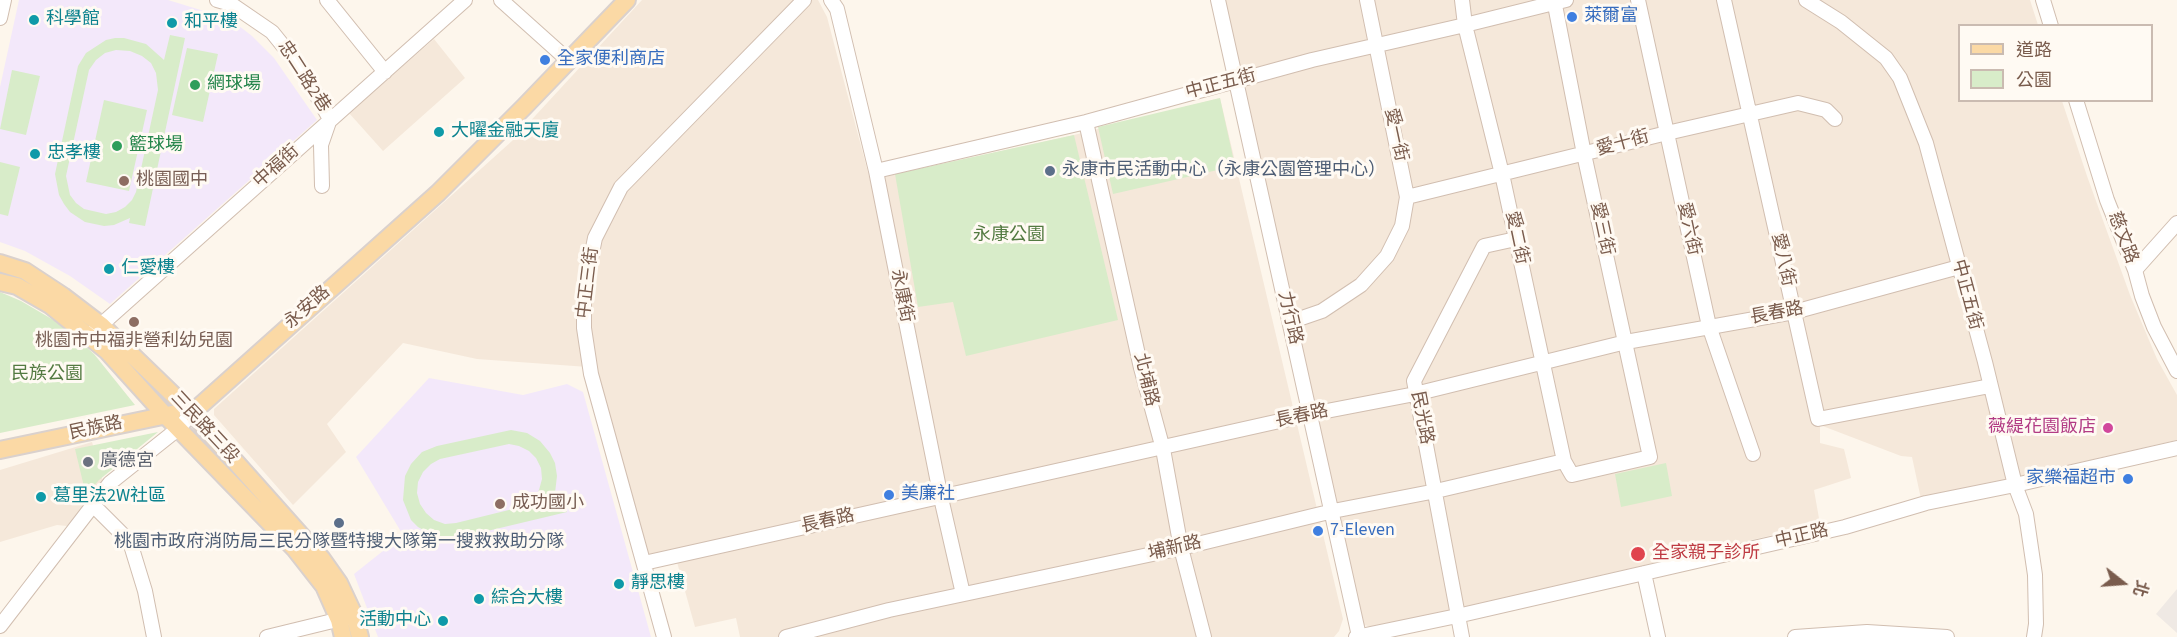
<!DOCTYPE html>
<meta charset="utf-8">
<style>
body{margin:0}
#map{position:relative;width:2177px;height:637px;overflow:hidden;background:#fdf6ec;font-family:"Source Sans 3","Noto Sans TC",sans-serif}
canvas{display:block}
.legend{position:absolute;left:1958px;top:24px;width:195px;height:78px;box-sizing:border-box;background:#fffaf3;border:2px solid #cabbb1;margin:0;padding:8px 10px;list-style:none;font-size:18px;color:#7a5c4d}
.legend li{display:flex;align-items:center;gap:12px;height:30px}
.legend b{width:30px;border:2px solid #cabbb1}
.north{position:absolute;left:2093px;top:553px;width:60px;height:60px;-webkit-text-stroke:4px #fffaf3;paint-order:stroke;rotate:107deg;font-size:16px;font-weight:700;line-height:24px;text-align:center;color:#7a5c4d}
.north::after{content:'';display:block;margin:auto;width:21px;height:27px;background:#7a5c4d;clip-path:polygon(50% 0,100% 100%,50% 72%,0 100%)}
</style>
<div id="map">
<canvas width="2177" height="637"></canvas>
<ul class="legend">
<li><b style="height:8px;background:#fbd9a5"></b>道路</li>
<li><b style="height:16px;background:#d8ecc9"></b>公園</li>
</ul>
<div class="north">北</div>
</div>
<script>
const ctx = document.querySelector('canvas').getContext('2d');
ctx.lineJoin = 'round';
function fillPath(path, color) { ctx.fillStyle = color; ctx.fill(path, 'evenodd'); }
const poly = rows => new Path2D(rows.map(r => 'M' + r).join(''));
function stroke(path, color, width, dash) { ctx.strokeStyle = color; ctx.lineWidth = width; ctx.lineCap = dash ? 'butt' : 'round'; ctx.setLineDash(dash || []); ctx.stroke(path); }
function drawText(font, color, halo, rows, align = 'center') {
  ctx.font = font + ' "Source Sans 3","Noto Sans TC",sans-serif'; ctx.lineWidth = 6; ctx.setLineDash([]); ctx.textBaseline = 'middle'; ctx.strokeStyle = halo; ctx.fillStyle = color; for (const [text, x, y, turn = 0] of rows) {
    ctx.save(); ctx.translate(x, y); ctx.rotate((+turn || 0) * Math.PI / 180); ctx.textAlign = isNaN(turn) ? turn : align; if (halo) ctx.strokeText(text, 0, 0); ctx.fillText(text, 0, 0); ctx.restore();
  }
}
fillPath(poly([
 [642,0,818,0,827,17,870,180,1074,135,1220,98,1343,619,1339,631,1334,637,740,637,736,618,695,627,675,555,650,560,588,367,477,359,403,343,327,424,346,452,293,505,214,415,214,409,512,141],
 [1222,0,2030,0,2038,25,1960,26,1960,100,2062,101,2087,176,2130,295,2157,359,2177,395,2177,440,1921,499,1912,457,1901,456,1820,425,1820,443,1844,449,1851,478,1814,490,1820,524,1376,628,1364,625,1359,621],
 [434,39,465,78,383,151,349,113],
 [92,442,104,485,67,526,57,525,0,542,0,470]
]), '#f5e8da');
fillPath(poly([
 [2177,589,2177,633,2156,614]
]), '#efe9e4');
fillPath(poly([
 [19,0,168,0,230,19,252,36,274,58,317,120,110,304,70,276,25,251,0,242,0,87],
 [429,378,523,395,567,384,583,392,651,637,378,637,354,574,403,535,356,457]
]), '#f3e8fa');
fillPath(poly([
 [170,35,185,38,145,226,129,223,130,218,114,225,104,226,85,222,70,212,64,204,59,195,55,174,78,66,86,53,106,40,115,38,124,38,146,44,164,60],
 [116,50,130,51,142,56,151,63,156,73,158,90,136,192,132,200,125,207,116,212,106,214,84,209,76,203,70,195,66,176,89,70,96,60,105,53],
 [187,48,218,54,203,122,172,115],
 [12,70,40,76,26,135,0,129],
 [1220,98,1235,166,1113,194,1098,127],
 [104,100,147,110,129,191,86,182],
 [1074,135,1118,320,966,356,953,302,918,307,895,174],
 [0,162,20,167,8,216,0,214],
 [0,292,21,301,62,325,94,354,135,405,0,433],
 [511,430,527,433,540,441,550,453,555,463,557,476,555,493,551,501,564,498,567,512,458,538,436,537,418,527,411,520,403,500,405,476,411,464,422,452,437,446],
 [509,444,519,446,529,451,536,458,541,468,542,479,539,490,534,499,525,506,456,523,445,524,434,520,426,513,420,504,417,493,418,482,423,472,431,464,440,459],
 [158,432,99,480,86,495,75,449],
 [1666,463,1672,496,1621,507,1615,474]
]), '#d8ecc9');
const minor = poly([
 [217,0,231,4,272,32,301,68,330,119,321,145,322,186],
 [327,0,385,72],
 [501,0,569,61],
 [831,0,837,9,876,171,941,498,963,594],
 [1218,0,1359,636],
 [1462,0,1465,25,1502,174,1564,461,1572,475,1650,457,1584,154,1554,0],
 [1638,0,1709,326,1753,454],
 [1724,0,1818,419,1990,386],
 [1806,0,1841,22,1886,58,1900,78,1926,143,1985,362,2015,485,2026,514,2035,575,2036,624,2034,637],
 [2043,0,2051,26],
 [0,18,4,0],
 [2076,100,2107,200,2135,270,2142,296,2154,327,2177,371],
 [1086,122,1141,368,1163,449,1181,548,1204,637],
 [876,171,1086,122,1312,60,1465,25,1566,0],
 [1407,197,1667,133,1798,103,1826,110,1835,119],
 [2135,270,2177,223],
 [1290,322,1322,311,1361,285,1387,256,1402,226,1407,197,1367,0],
 [93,332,465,0],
 [93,505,130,542,145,591,154,637],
 [644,563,1311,414,1415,394,1626,342,1794,312,1959,267],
 [1644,573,1658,637],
 [0,626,110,483,179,428,192,413],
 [267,637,349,617],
 [664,637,591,374,584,328,584,292,595,238,621,187,804,0],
 [786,637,889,610,1181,548,1333,511,1436,491,1564,461],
 [1356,637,1457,616,1845,527,1926,503,2015,485,2177,448],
 [1462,637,1414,381,1484,246,1516,239],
 [1795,637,1867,632,1947,637]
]);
const major = poly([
 [0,263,25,271,63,296,101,325,192,413,322,559,339,583,354,615,360,637],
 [0,282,17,286,50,305,107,351,164,414,295,549,324,586,339,620,343,637],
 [192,413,438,193,524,107,627,0],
 [0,450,172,414]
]);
stroke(minor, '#d1beb0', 16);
stroke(major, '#dad1cd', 20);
stroke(minor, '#fff', 14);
stroke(major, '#fbd9a5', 16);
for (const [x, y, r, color] of [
 [1572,17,6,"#3f7fe0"],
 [34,20,6,"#0f9aa8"],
 [172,23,6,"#0f9aa8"],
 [545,60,6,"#3f7fe0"],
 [195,85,6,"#2e9e5b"],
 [439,132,6,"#0f9aa8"],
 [117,146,6,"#2e9e5b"],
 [35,154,6,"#0f9aa8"],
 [1050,171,6,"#5c6f8a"],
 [124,181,6,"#8d6e63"],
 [109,269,6,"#0f9aa8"],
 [134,322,6,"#8d6e63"],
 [2108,428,6,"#d1479c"],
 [88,462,6,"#6b7280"],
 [2128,479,6,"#3f7fe0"],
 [889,495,6,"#3f7fe0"],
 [41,497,6,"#0f9aa8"],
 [500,504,6,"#8d6e63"],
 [339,523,6,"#5c6f8a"],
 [1318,531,6,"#3f7fe0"],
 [1638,554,8,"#e0444e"],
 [619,584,6,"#0f9aa8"],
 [479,599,6,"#0f9aa8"],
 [443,621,6,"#0f9aa8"]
]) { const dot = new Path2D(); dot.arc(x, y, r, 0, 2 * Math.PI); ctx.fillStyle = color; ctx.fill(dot); stroke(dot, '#fffaf3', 2); }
drawText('18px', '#366cbe', '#fffaf3', [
 ["萊爾富",1584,17],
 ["全家便利商店",557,60],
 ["家樂福超市",2116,479,"right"],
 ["美廉社",901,495],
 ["7-Eleven",1330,531]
], 'left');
drawText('18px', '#0d838f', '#fffaf3', [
 ["科學館",46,20],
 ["和平樓",184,23],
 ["大曜金融天廈",451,132],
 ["忠孝樓",47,154],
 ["仁愛樓",121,269],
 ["葛里法2W社區",53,497],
 ["靜思樓",631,584],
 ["綜合大樓",491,599],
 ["活動中心",431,621,"right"]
], 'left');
drawText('18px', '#7a5c4d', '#fffaf3', [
 ["忠二路2巷",303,77,57],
 ["中正五街",1221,85,-15],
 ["愛一街",1395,135,78],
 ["愛十街",1623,144,-15],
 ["中福街",277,167,-42],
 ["愛三街",1601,229,78],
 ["愛六街",1688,229,78],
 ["愛二街",1516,238,78],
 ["慈文路",2122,238,69],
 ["愛八街",1782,260,78],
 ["中正三街",589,283,-83],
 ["中正五街",1966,295,75],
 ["永康街",901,296,79],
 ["永安路",308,308,-42],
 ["長春路",1777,314,-11],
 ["力行路",1289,318,77],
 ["北埔路",1145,380,76],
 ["長春路",1302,417,-12],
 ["民光路",1421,418,79],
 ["三民路三段",204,428,47],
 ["民族路",96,429,-12],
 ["長春路",828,522,-13],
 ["中正路",1802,537,-13],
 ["埔新路",1175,549,-13]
]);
drawText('18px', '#27864d', '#fffaf3', [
 ["網球場",207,85],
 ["籃球場",129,146]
], 'left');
drawText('18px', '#4e5e75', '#fffaf3', [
 ["永康市民活動中心（永康公園管理中心）",1062,171],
 ["桃園市政府消防局三民分隊暨特搜大隊第一搜救救助分隊",339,543,"center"]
], 'left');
drawText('18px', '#785e54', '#fffaf3', [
 ["桃園國中",136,181],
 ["桃園市中福非營利幼兒園",134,342,"center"],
 ["成功國小",512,504]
], 'left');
drawText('18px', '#537a41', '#fffaf3', [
 ["永康公園",1009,236],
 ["民族公園",47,375]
]);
drawText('18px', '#b23c85', '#fffaf3', [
 ["薇緹花園飯店",2096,428]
], 'right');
drawText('18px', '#5b616d', '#fffaf3', [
 ["廣德宮",100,462]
], 'left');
drawText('18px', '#be3a42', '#fffaf3', [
 ["全家親子診所",1652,554]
], 'left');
</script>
